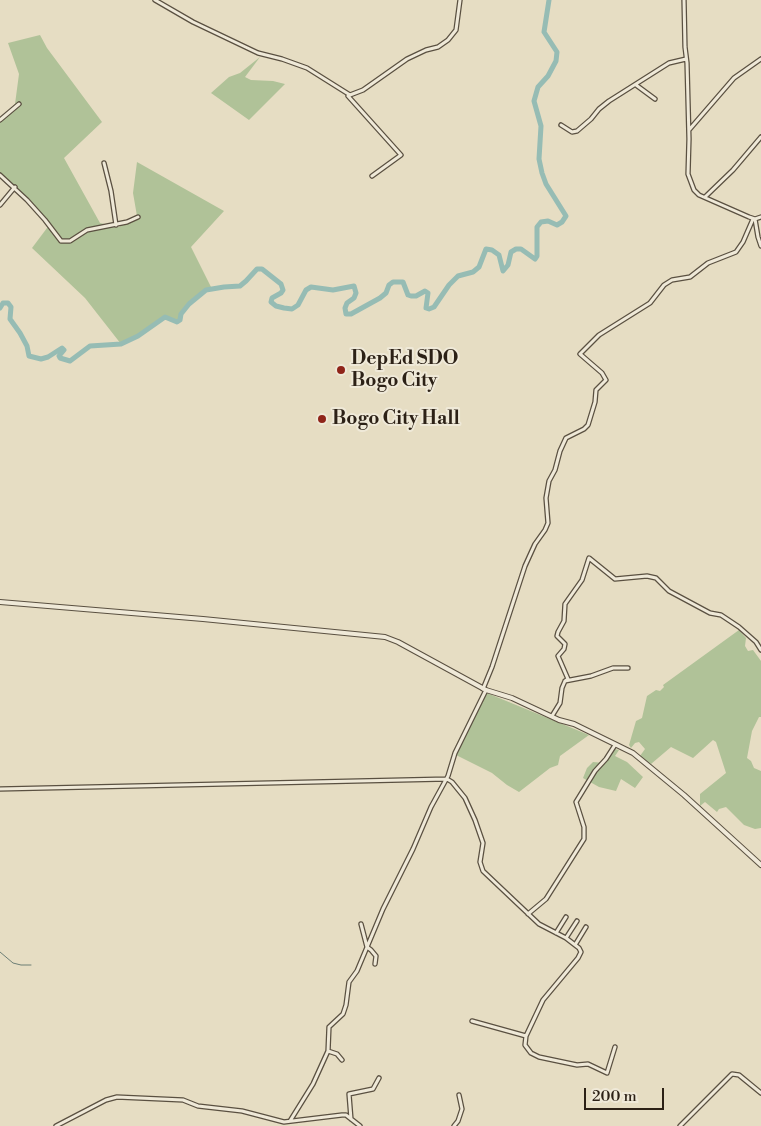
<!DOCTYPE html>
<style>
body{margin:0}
#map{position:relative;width:761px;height:1126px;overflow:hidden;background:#e6ddc3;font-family:"Libre Bodoni",serif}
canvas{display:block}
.scale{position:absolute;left:584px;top:1088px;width:80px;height:22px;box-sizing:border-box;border:2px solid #2c2116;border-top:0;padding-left:6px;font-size:15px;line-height:18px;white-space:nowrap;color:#2c2116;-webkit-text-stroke:4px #efe9d8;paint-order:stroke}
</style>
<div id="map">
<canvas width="761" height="1126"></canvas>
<div class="scale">200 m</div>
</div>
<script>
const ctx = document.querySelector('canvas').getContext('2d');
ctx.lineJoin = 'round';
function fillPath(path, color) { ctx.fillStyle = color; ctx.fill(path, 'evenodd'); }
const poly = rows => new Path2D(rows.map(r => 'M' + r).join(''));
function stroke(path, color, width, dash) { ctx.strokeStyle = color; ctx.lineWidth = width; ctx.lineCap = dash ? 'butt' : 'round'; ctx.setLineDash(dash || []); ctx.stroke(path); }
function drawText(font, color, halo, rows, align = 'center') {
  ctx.font = font + ' "Libre Bodoni",serif'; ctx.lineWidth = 4; ctx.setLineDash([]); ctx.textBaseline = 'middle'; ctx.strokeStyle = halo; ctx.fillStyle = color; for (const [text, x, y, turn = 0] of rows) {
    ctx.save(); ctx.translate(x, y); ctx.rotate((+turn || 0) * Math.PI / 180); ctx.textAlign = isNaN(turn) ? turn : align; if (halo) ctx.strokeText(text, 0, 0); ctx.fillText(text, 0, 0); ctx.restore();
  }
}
fillPath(poly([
 [40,35,47,48,102,122,64,158,100,223,119,227,137,216,133,193,137,162,224,211,191,247,212,289,206,290,189,304,181,314,180,320,177,322,165,317,138,336,121,344,85,298,32,248,50,224,0,174,0,120,15,104,19,74,8,43],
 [260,57,245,77,251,80,273,81,285,84,249,120,211,93,229,77,240,73],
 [739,630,746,638,745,646,748,651,753,650,761,661,761,717,759,717,752,731,747,758,751,761,754,768,761,771,761,828,755,829,744,825,726,807,719,809,717,812,705,802,700,806,700,794,726,773,716,742,713,740,693,758,671,747,651,764,640,756,645,749,639,742,635,743,631,748,629,745,636,721,642,718,647,696,656,690,660,691,664,687,663,685],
 [487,693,589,735,560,756,558,765,550,768,519,792,507,785,492,773,456,755],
 [615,749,619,750,615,756,627,762,643,777,635,788,621,779,616,791,599,787,583,778,587,768,593,762,604,763]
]), '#b0c298');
stroke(poly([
 [0,952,13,963,21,965,31,965]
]), '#6c7e75', 1);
stroke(poly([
 [0,308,3,303,8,303,11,307,10,319,20,333,27,346,29,356,41,359,48,357,62,348,64,350,59,356,60,358,70,361,90,346,121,344,138,336,165,317,177,322,180,320,181,314,189,304,206,290,224,287,240,286,246,281,257,269,262,269,281,284,283,290,281,293,272,298,271,302,276,306,284,308,292,309,298,305,306,290,311,287,333,290,354,286,356,293,354,298,347,303,345,308,346,314,351,314,380,298,386,293,389,285,393,282,403,282,408,295,411,296,416,296,425,291,428,293,426,308,429,309,434,307,449,285,458,276,473,272,479,267,486,249,492,250,499,255,503,271,508,265,511,252,516,249,521,249,535,259,537,256,537,227,541,222,548,221,557,225,562,222,566,216,546,184,542,173,539,159,541,126,534,101,538,87,548,76,556,61,557,52,544,32,549,0]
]), '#96bcb4', 5);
const minor = poly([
 [155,0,193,22,258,53,282,59,307,68,350,95,363,90,407,59,426,50,438,47,448,40,456,30,460,0],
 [684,0,685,47,687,63,689,139,688,174,694,190,699,195,749,217,755,219,761,217],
 [636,85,655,99],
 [350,95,348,96,401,155,372,176],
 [0,120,19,104],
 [561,125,572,132,577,131,591,119,599,109,609,101,669,63,686,59],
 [689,130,734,78,761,59],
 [104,163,111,191,116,225],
 [0,175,27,200,45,220,61,241,70,241,87,230,127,222,138,217],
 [705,197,733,170,761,137],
 [0,205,15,187],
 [755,219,758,237,761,246],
 [565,681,591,676,613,668,628,668],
 [483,689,492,667,525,566,535,544,545,530,548,523,546,498,549,481,555,470,560,451,566,438,584,429,588,425,595,402,596,390,606,380,602,373,580,354,599,335,650,303,664,285,672,280,690,277,708,263,736,252,743,242,753,219],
 [552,716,560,703,562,688,565,681,568,679,558,656,564,649,565,644,557,636,558,632,564,621,565,604,582,580,589,558,615,579,647,576,656,578,669,591,710,613,721,615,739,627,756,642,761,650],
 [0,789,447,779,452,782,465,798,475,820,483,843,480,862,483,871,539,924,566,938,579,948,581,952,578,958,543,1000,526,1036,525,1045,531,1053,539,1057,577,1065,588,1064,607,1073,615,1047],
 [528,914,546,899,584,839,584,827,576,802,595,771,606,759,615,745],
 [361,924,367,947,371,950,376,956,375,964],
 [556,933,566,917],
 [566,938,577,921],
 [575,945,586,927],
 [472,1021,526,1036],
 [328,1051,337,1054,342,1060],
 [351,1119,349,1094,373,1089,379,1078],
 [290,1121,313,1084,328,1051,329,1027,343,1014,346,1005,349,982,357,971,383,909,413,849,431,807,448,776,455,753,486,690],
 [56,1126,106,1100,117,1097,183,1100,198,1106,242,1111,284,1122,342,1115,346,1115,360,1126],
 [454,1126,458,1121,462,1109,459,1095],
 [680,1126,732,1074,739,1075,761,1093]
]);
const tertiary = poly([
 [0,602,203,619,385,637,398,642,486,690,512,698,559,720,574,724,633,753,684,795,761,865]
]);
stroke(minor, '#5a5041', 5.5);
stroke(tertiary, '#5a5041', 6);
stroke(minor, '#efe9d8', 3);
stroke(tertiary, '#efe9d8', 4);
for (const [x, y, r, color] of [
 [341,370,5,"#8f2418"],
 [322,419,5,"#8f2418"]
]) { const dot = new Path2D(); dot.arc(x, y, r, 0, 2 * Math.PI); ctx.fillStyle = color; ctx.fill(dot); stroke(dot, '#efe9d8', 2); }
drawText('bold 19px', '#2c2116', '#efe9d8', [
 ["DepEd SDO",351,359],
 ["Bogo City",351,381],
 ["Bogo City Hall",332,419]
], 'left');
</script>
